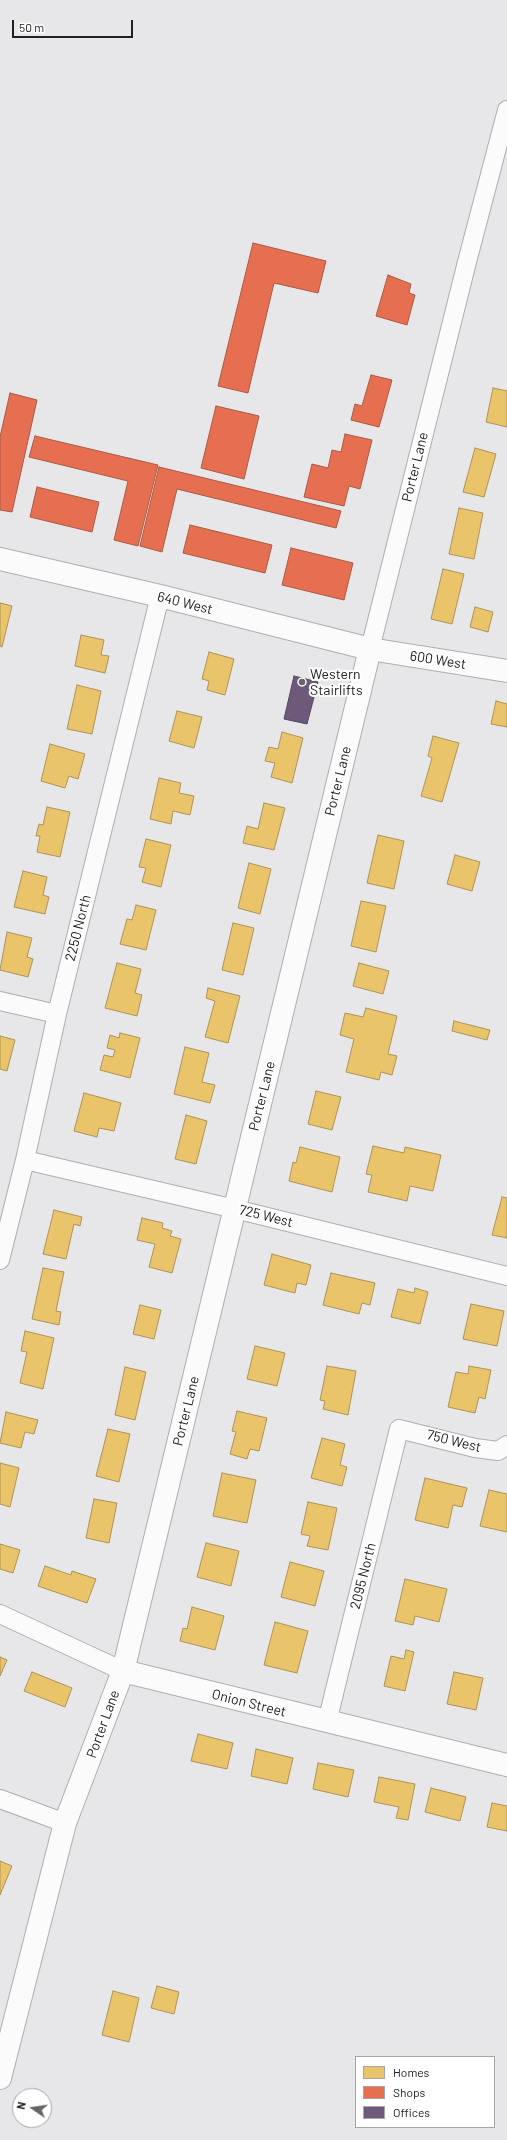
<!DOCTYPE html>
<style>
body{margin:0}
#map{position:relative;width:507px;height:2140px;overflow:hidden;background:#e7e7e9;font-family:Barlow,sans-serif}
canvas{display:block}
.legend{position:absolute;left:355px;top:2056px;width:140px;height:72px;box-sizing:border-box;background:#fff;border:1px solid #a6a6a7;margin:0;padding:5px 7px;list-style:none;font-size:12px;color:#212123}
.legend li{display:flex;align-items:center;gap:8px;height:20px}
.legend b{width:20px;border:1px solid #a6a6a7}
.north{position:absolute;left:12px;top:2088px;width:40px;height:40px;box-sizing:border-box;background:#fff;border:1px solid #a6a6a7;border-radius:50%;rotate:283deg;font-size:11px;font-weight:700;line-height:16px;text-align:center;color:#212123}
.north::after{content:'';display:block;margin:auto;width:14px;height:18px;background:#666668;clip-path:polygon(50% 0,100% 100%,50% 72%,0 100%)}
.scale{position:absolute;left:12px;top:20px;width:121px;height:18px;box-sizing:border-box;border:2px solid #212123;border-top:0;padding-left:5px;font-size:12px;line-height:14px;white-space:nowrap;color:#212123;-webkit-text-stroke:3px #fff;paint-order:stroke}
</style>
<div id="map">
<canvas width="507" height="2140"></canvas>
<ul class="legend">
<li><b style="height:11px;background:#e9c46a"></b>Homes</li>
<li><b style="height:11px;background:#e76f51"></b>Shops</li>
<li><b style="height:11px;background:#6d597a"></b>Offices</li>
</ul>
<div class="north">N</div>
<div class="scale">50 m</div>
</div>
<script>
const ctx = document.querySelector('canvas').getContext('2d');
ctx.lineJoin = 'round';
function fillPath(path, color) { ctx.fillStyle = color; ctx.fill(path, 'evenodd'); }
const poly = rows => new Path2D(rows.map(r => 'M' + r).join(''));
function stroke(path, color, width, dash) { ctx.strokeStyle = color; ctx.lineWidth = width; ctx.lineCap = dash ? 'butt' : 'round'; ctx.setLineDash(dash || []); ctx.stroke(path); }
function drawText(font, color, halo, rows, align = 'center') {
  ctx.font = font + ' Barlow,sans-serif'; ctx.lineWidth = 4; ctx.setLineDash([]); ctx.textBaseline = 'middle'; ctx.strokeStyle = halo; ctx.fillStyle = color; for (const [text, x, y, turn = 0] of rows) {
    ctx.save(); ctx.translate(x, y); ctx.rotate((+turn || 0) * Math.PI / 180); ctx.textAlign = isNaN(turn) ? turn : align; if (halo) ctx.strokeText(text, 0, 0); ctx.fillText(text, 0, 0); ctx.restore();
  }
}
const homes = poly([
 [493,388,507,391,507,427,486,422,493,388],
 [475,448,496,454,484,497,463,492,475,448],
 [459,508,483,513,474,559,449,554,459,508],
 [443,569,464,574,452,624,431,619,443,569],
 [0,603,12,606,2,647,0,646,0,603],
 [475,607,493,612,488,632,470,627,475,607],
 [81,635,104,640,101,655,109,656,105,673,75,666,81,635],
 [209,652,234,659,225,695,207,690,209,681,202,679,209,652],
 [77,685,101,691,92,734,67,729,77,685],
 [496,701,507,704,507,727,491,724,496,701],
 [177,711,202,717,194,748,169,741,177,711],
 [282,732,303,738,292,783,271,777,275,763,265,761,269,747,278,749,282,732],
 [433,736,459,743,442,802,421,796,432,758,428,756,433,736],
 [50,744,85,754,78,779,69,776,65,788,41,781,50,744],
 [159,778,181,783,179,793,194,796,190,815,173,811,171,824,150,819,159,778],
 [264,803,285,808,274,850,243,843,247,826,258,829,264,803],
 [47,807,70,812,60,857,37,852,40,836,36,836,39,824,43,825,47,807],
 [378,835,404,841,394,889,367,883,378,835],
 [146,839,171,845,161,887,142,882,146,868,139,867,146,839],
 [455,855,480,862,472,891,447,884,455,855],
 [249,863,271,869,260,914,238,908,249,863],
 [23,871,47,877,43,895,49,897,45,914,14,907,23,871],
 [361,901,386,906,376,952,351,946,361,901],
 [136,905,156,910,146,950,120,944,127,919,132,920,136,905],
 [233,923,254,928,243,975,222,970,233,923],
 [7,932,32,938,27,957,33,959,28,977,0,970,7,932],
 [117,963,141,969,135,993,142,995,137,1016,105,1008,117,963],
 [359,963,389,971,383,994,353,986,359,963],
 [208,988,240,996,228,1043,205,1037,215,1001,206,998,208,988],
 [366,1008,397,1016,388,1054,397,1056,392,1075,381,1072,379,1080,346,1072,354,1039,340,1035,345,1013,363,1017,366,1008],
 [454,1021,490,1030,487,1040,452,1031,454,1021],
 [120,1033,140,1038,130,1078,100,1070,104,1055,113,1057,115,1050,107,1048,110,1035,119,1038,120,1033],
 [0,1036,15,1040,7,1071,0,1069,0,1036],
 [185,1047,209,1053,202,1082,215,1085,210,1103,174,1094,185,1047],
 [316,1091,341,1097,332,1130,308,1124,316,1091],
 [84,1093,121,1103,114,1131,99,1128,97,1137,74,1131,84,1093],
 [186,1115,207,1121,196,1164,175,1159,186,1115],
 [373,1146,404,1153,405,1147,441,1155,433,1191,410,1186,407,1201,368,1192,372,1175,366,1174,373,1146],
 [300,1147,340,1157,332,1192,289,1181,293,1162,296,1163,300,1147],
 [502,1197,507,1198,507,1238,492,1235,502,1197],
 [54,1210,82,1217,80,1226,74,1224,66,1259,43,1254,54,1210],
 [142,1218,163,1223,162,1228,172,1231,170,1236,181,1239,172,1273,149,1267,155,1244,137,1240,142,1218],
 [272,1254,311,1265,306,1285,297,1283,295,1293,264,1285,272,1254],
 [43,1268,64,1272,56,1311,61,1312,59,1325,32,1319,43,1268],
 [331,1273,375,1283,370,1305,362,1303,359,1314,323,1305,331,1273],
 [415,1288,428,1292,420,1324,391,1317,398,1289,414,1293,415,1288],
 [471,1304,504,1311,497,1346,463,1339,471,1304],
 [140,1305,161,1310,154,1339,133,1334,140,1305],
 [25,1331,54,1338,43,1389,20,1383,27,1352,21,1351,25,1331],
 [255,1346,285,1353,277,1386,247,1379,255,1346],
 [327,1366,356,1371,348,1415,323,1409,325,1401,320,1400,327,1366],
 [469,1366,491,1370,485,1399,479,1397,475,1413,448,1407,456,1372,468,1374,469,1366],
 [125,1367,146,1372,135,1420,115,1415,125,1367],
 [237,1411,267,1418,259,1451,250,1449,247,1459,230,1454,236,1432,232,1431,237,1411],
 [6,1412,38,1420,34,1434,25,1432,21,1448,0,1443,6,1412],
 [108,1429,130,1434,119,1482,96,1476,108,1429],
 [322,1438,345,1444,340,1465,347,1467,342,1486,311,1478,322,1438],
 [0,1463,19,1468,10,1507,0,1504,0,1463],
 [222,1473,256,1480,247,1523,213,1516,222,1473],
 [425,1478,467,1488,462,1507,453,1505,448,1528,415,1520,425,1478],
 [489,1490,507,1494,507,1532,480,1526,489,1490],
 [94,1499,117,1503,109,1543,86,1538,94,1499],
 [308,1502,337,1508,328,1550,307,1546,310,1536,301,1534,308,1502],
 [206,1543,239,1551,231,1586,197,1577,206,1543],
 [0,1544,20,1550,13,1573,0,1569,0,1544],
 [290,1562,324,1571,315,1606,281,1597,290,1562],
 [45,1566,71,1575,72,1571,96,1579,87,1603,38,1586,45,1566],
 [405,1579,447,1589,439,1622,415,1616,413,1625,395,1621,405,1579],
 [192,1607,224,1616,215,1650,180,1641,183,1628,187,1629,192,1607],
 [275,1622,308,1631,297,1673,264,1665,275,1622],
 [406,1650,414,1652,405,1691,384,1686,391,1656,404,1659,406,1650],
 [0,1657,7,1660,0,1676,0,1657],
 [32,1672,72,1688,65,1707,24,1691,32,1672],
 [454,1672,483,1678,476,1710,447,1704,454,1672],
 [198,1734,233,1743,227,1769,191,1761,198,1734],
 [256,1749,293,1758,287,1784,251,1776,256,1749],
 [318,1763,354,1770,348,1797,313,1789,318,1763],
 [379,1777,415,1784,408,1820,396,1818,399,1807,374,1802,379,1777],
 [431,1788,466,1797,460,1821,425,1812,431,1788],
 [492,1803,507,1806,507,1831,487,1827,492,1803],
 [0,1861,12,1866,0,1895,0,1861],
 [157,1986,179,1992,174,2014,151,2008,157,1986],
 [113,1991,139,1998,129,2042,102,2035,113,1991]
]);
fillPath(homes, '#e9c46a');
stroke(homes, '#ad9355', 1);
const shops = poly([
 [253,243,326,261,318,293,274,283,248,393,218,386,253,243],
 [388,275,411,284,409,293,415,295,407,325,376,316,388,275],
 [371,375,392,380,379,427,351,420,355,404,362,406,371,375],
 [10,393,37,400,12,512,0,510,0,437,10,393],
 [216,406,259,416,244,479,201,468,216,406],
 [345,434,372,440,360,489,349,486,344,506,304,497,312,464,328,468,332,450,341,452,345,434],
 [35,436,158,465,138,546,114,540,128,481,29,457,35,436],
 [159,467,341,511,336,528,177,489,162,552,140,546,159,467],
 [37,487,99,502,92,532,30,517,37,487],
 [190,525,272,545,265,573,183,553,190,525],
 [291,548,353,563,344,600,282,585,291,548]
]);
fillPath(shops, '#e76f51');
stroke(shops, '#ac5843', 1);
const offices = poly([
 [294,676,318,682,307,724,284,719,294,676]
]);
fillPath(offices, '#6d597a');
stroke(offices, '#564860', 1);
const street = poly([
 [370,649,468,258,507,110],
 [0,1001,57,1014],
 [25,1160,235,1209,507,1276],
 [0,1260,25,1160,57,1014,160,596],
 [0,1614,123,1671],
 [327,1722,399,1429,475,1448,498,1451,507,1445],
 [0,1799,65,1823]
]);
const secondary = poly([
 [0,559,160,596,370,649,507,671],
 [123,1671,507,1765],
 [0,2078,65,1823,123,1671,370,649]
]);
stroke(street, '#aeaeb0', 20);
stroke(secondary, '#aeaeb0', 24);
stroke(street, '#fbfbfc', 18);
stroke(secondary, '#fbfbfc', 22);
for (const [x, y, r, color] of [
 [302,682,4,"#666668"]
]) { const dot = new Path2D(); dot.arc(x, y, r, 0, 2 * Math.PI); ctx.fillStyle = color; ctx.fill(dot); stroke(dot, '#fff', 1.5); }
drawText('14px', '#212123', '#fff', [
 ["Porter Lane",415,467,-76],
 ["640 West",185,603,14],
 ["600 West",438,660,9],
 ["Porter Lane",338,781,-76],
 ["2250 North",78,928,-76],
 ["Porter Lane",262,1096,-76],
 ["725 West",266,1216,14],
 ["Porter Lane",186,1411,-76],
 ["750 West",454,1441,14],
 ["2095 North",363,1576,-76],
 ["Onion Street",249,1703,14],
 ["Porter Lane",103,1724,-70]
]);
drawText('14px', '#212123', '#fff', [
 ["Western",310,674],
 ["Stairlifts",310,690]
], 'left');
</script>
